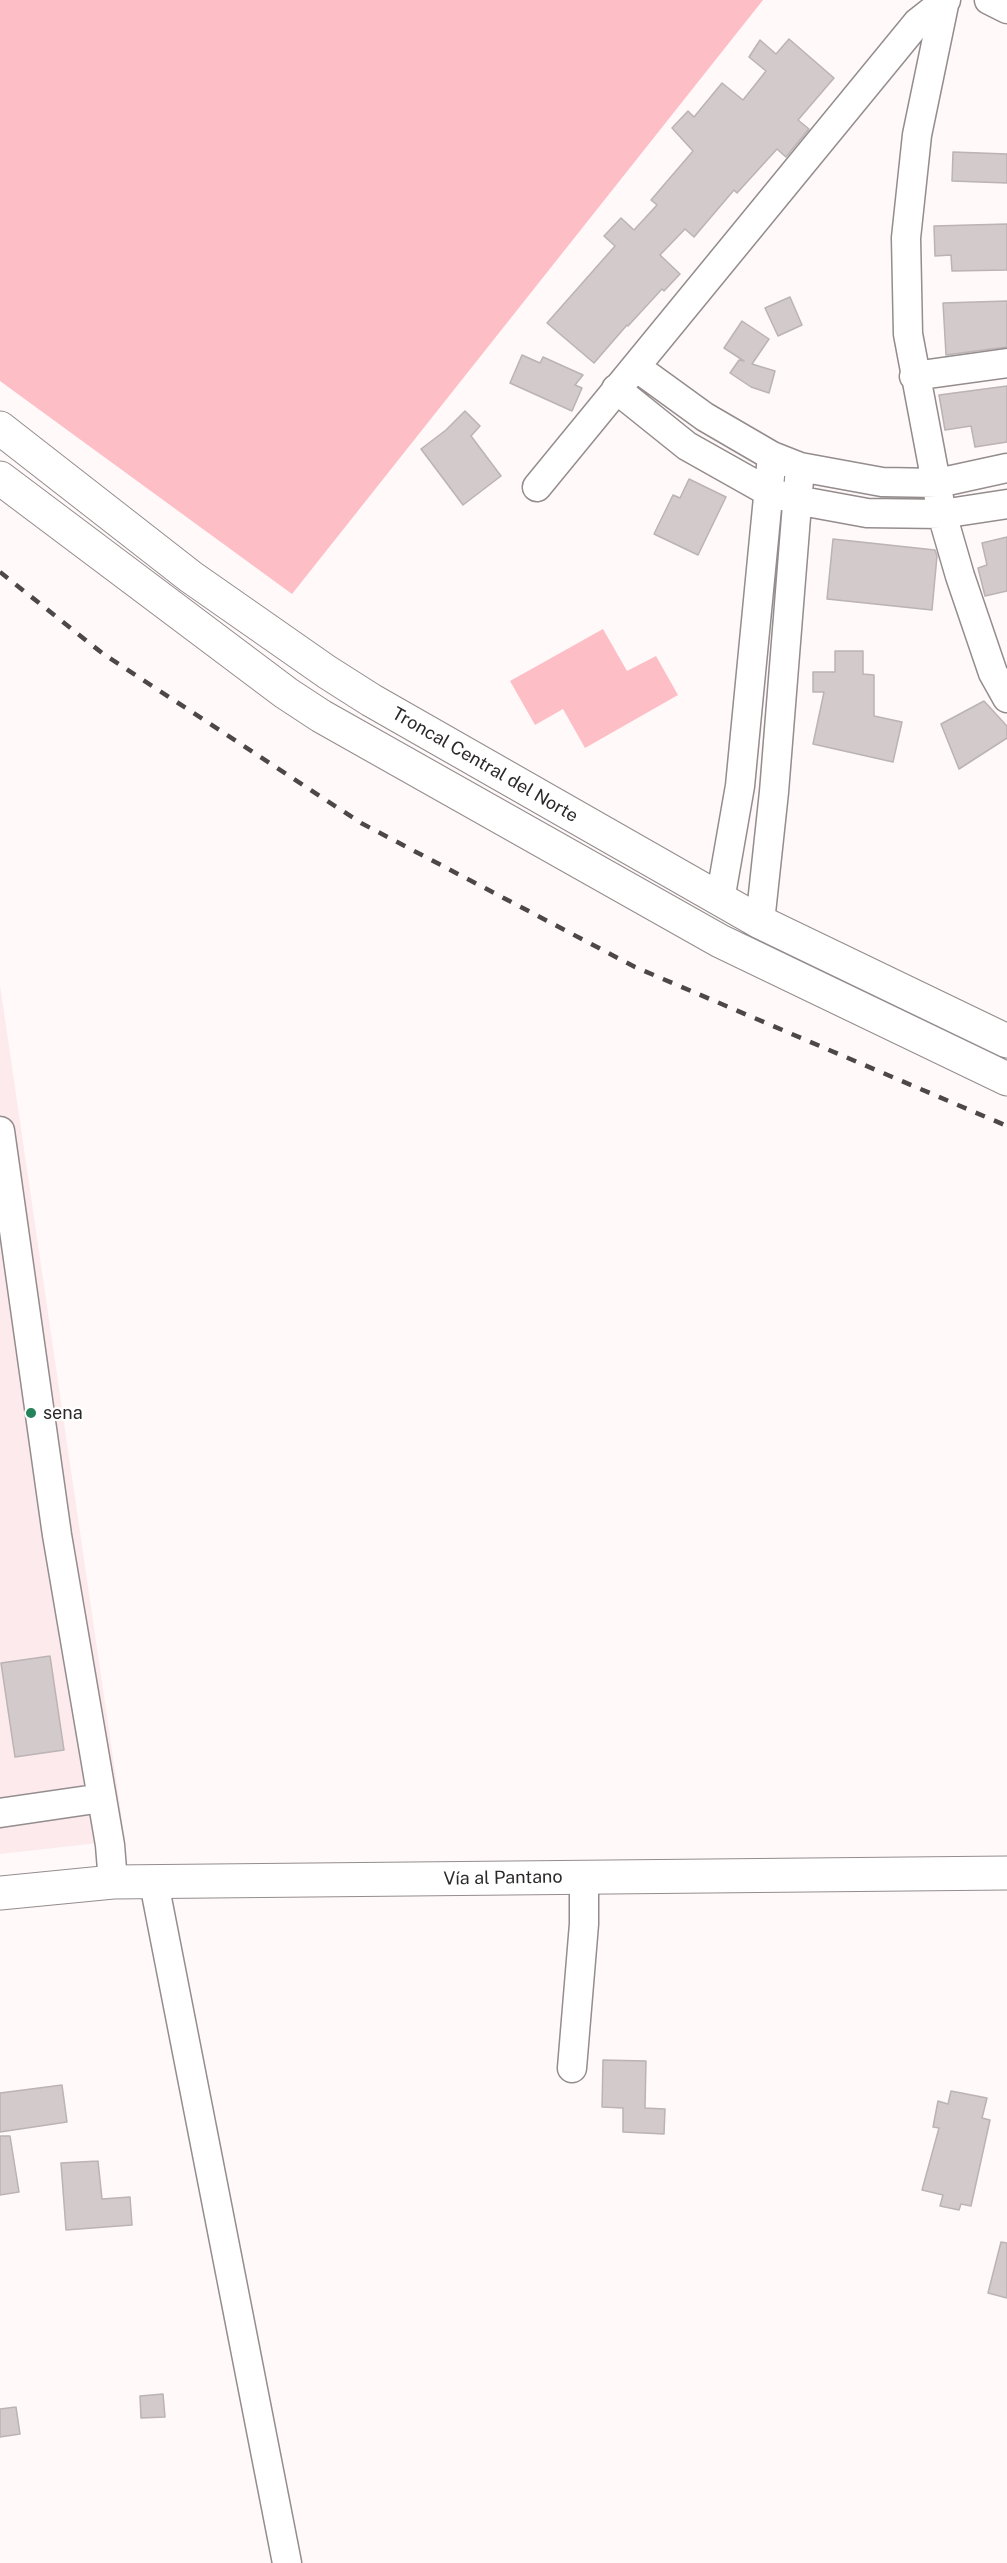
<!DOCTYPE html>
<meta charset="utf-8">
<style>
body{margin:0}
canvas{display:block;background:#fff9fa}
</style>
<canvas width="1007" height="2563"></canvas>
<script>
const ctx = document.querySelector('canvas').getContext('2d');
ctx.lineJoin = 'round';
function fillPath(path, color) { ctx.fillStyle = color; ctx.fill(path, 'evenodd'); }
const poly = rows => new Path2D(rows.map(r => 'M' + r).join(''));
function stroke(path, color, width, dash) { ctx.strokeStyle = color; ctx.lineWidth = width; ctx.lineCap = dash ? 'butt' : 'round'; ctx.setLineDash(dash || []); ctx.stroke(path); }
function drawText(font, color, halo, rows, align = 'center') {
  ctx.font = font + ' "Public Sans",sans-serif'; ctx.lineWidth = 4.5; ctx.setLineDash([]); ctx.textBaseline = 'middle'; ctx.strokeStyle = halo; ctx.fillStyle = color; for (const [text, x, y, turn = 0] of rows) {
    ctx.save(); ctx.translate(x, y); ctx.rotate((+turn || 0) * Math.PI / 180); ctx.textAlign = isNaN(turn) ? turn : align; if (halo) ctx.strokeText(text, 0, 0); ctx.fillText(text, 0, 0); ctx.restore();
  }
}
fillPath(poly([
 [0,985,125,1840,0,1854]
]), '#fceaec');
fillPath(poly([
 [0,0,763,0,292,594,0,381],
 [603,629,627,671,656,656,678,695,585,748,563,709,535,725,510,681]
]), '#febec6');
const building = poly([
 [789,39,834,78,798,120,809,129,786,157,777,149,737,193,734,190,694,237,685,229,660,255,680,274,664,291,662,289,628,326,627,325,594,363,547,323,615,246,604,236,621,218,634,230,657,205,651,200,693,151,672,128,688,111,694,117,722,83,743,100,766,71,749,57,760,40,776,54,789,39],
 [953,152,1007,154,1007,183,952,181,953,152],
 [1007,224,1007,270,952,271,951,255,935,256,934,226,1007,224],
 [790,297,802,325,778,336,765,308,790,297],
 [1007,301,1007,347,946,355,943,303,1007,301],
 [742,321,769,339,752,364,775,371,769,393,751,387,730,373,739,360,744,361,724,348,742,321],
 [522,355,540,363,543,357,583,375,575,385,582,388,572,411,510,383,522,355],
 [1007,386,1007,442,975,447,971,426,945,430,939,395,1007,386],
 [465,411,480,426,471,436,501,476,463,505,421,449,446,430,465,411],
 [689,479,726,497,698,555,654,534,673,495,680,498,689,479],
 [1007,537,1007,591,985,596,978,568,987,565,982,543,1007,537],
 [833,539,935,550,937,556,932,610,827,599,833,539],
 [835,651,863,651,863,674,874,675,874,716,902,722,893,762,813,744,824,692,813,692,813,672,835,672,835,651],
 [984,701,1007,726,1007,738,959,769,941,724,984,701],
 [50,1656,64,1750,15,1757,1,1663,50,1656],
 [603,2060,646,2061,645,2108,665,2109,664,2134,623,2132,623,2108,602,2107,603,2060],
 [62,2085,67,2122,0,2132,0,2093,62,2085],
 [951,2091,987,2098,982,2118,990,2120,971,2206,961,2204,959,2210,940,2206,943,2195,922,2190,939,2128,933,2127,938,2101,948,2104,951,2091],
 [0,2136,10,2136,19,2192,0,2195,0,2136],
 [98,2161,102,2199,130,2197,132,2225,66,2230,61,2163,98,2161],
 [1001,2242,1007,2243,1007,2298,988,2293,1001,2242],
 [163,2394,165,2417,141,2418,140,2396,163,2394],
 [16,2407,20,2434,0,2437,0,2409,16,2407]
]);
fillPath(building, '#d3cacb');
stroke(building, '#bbb3b4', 1.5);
const minor = poly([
 [945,0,917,135,906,238,908,334,942,514,960,576,993,673,1007,698],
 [989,0,1007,9],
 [636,367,705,417,772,456,800,467,882,482,938,483,1007,468],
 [914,376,1007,363],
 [616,389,687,446,767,491,796,500,867,513,942,514,1007,504],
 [537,487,917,23,946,0],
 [720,900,740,786,772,456],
 [760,922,774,792,800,467],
 [0,1131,57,1535,110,1845,113,1882],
 [0,1813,102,1798],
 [154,1883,287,2563],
 [572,2068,584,1924,584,1878]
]);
const major = poly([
 [0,1893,113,1882,1007,1873]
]);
const highway = poly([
 [0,428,191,577,327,672,371,700,760,922,1007,1041],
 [0,478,286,693,321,716,720,941,1007,1079]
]);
stroke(minor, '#948c8d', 31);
stroke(major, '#948c8d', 35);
stroke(highway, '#948c8d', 35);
stroke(minor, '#fff', 28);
stroke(major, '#fff', 33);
stroke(highway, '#fff', 33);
stroke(poly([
 [0,572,102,653,361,823,635,967,1007,1126]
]), '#4c4849', 4.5, [10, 10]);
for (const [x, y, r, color] of [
 [31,1413,6,"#25835b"]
]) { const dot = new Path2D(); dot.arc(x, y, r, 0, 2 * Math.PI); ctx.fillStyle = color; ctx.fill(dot); stroke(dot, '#fff', 2); }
drawText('18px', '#2c2929', '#fff', [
 ["Troncal Central del Norte",485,765,30],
 ["Vía al Pantano",503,1878,-1]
]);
drawText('18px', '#2c2929', '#fff', [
 ["sena",43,1413]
], 'left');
</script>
